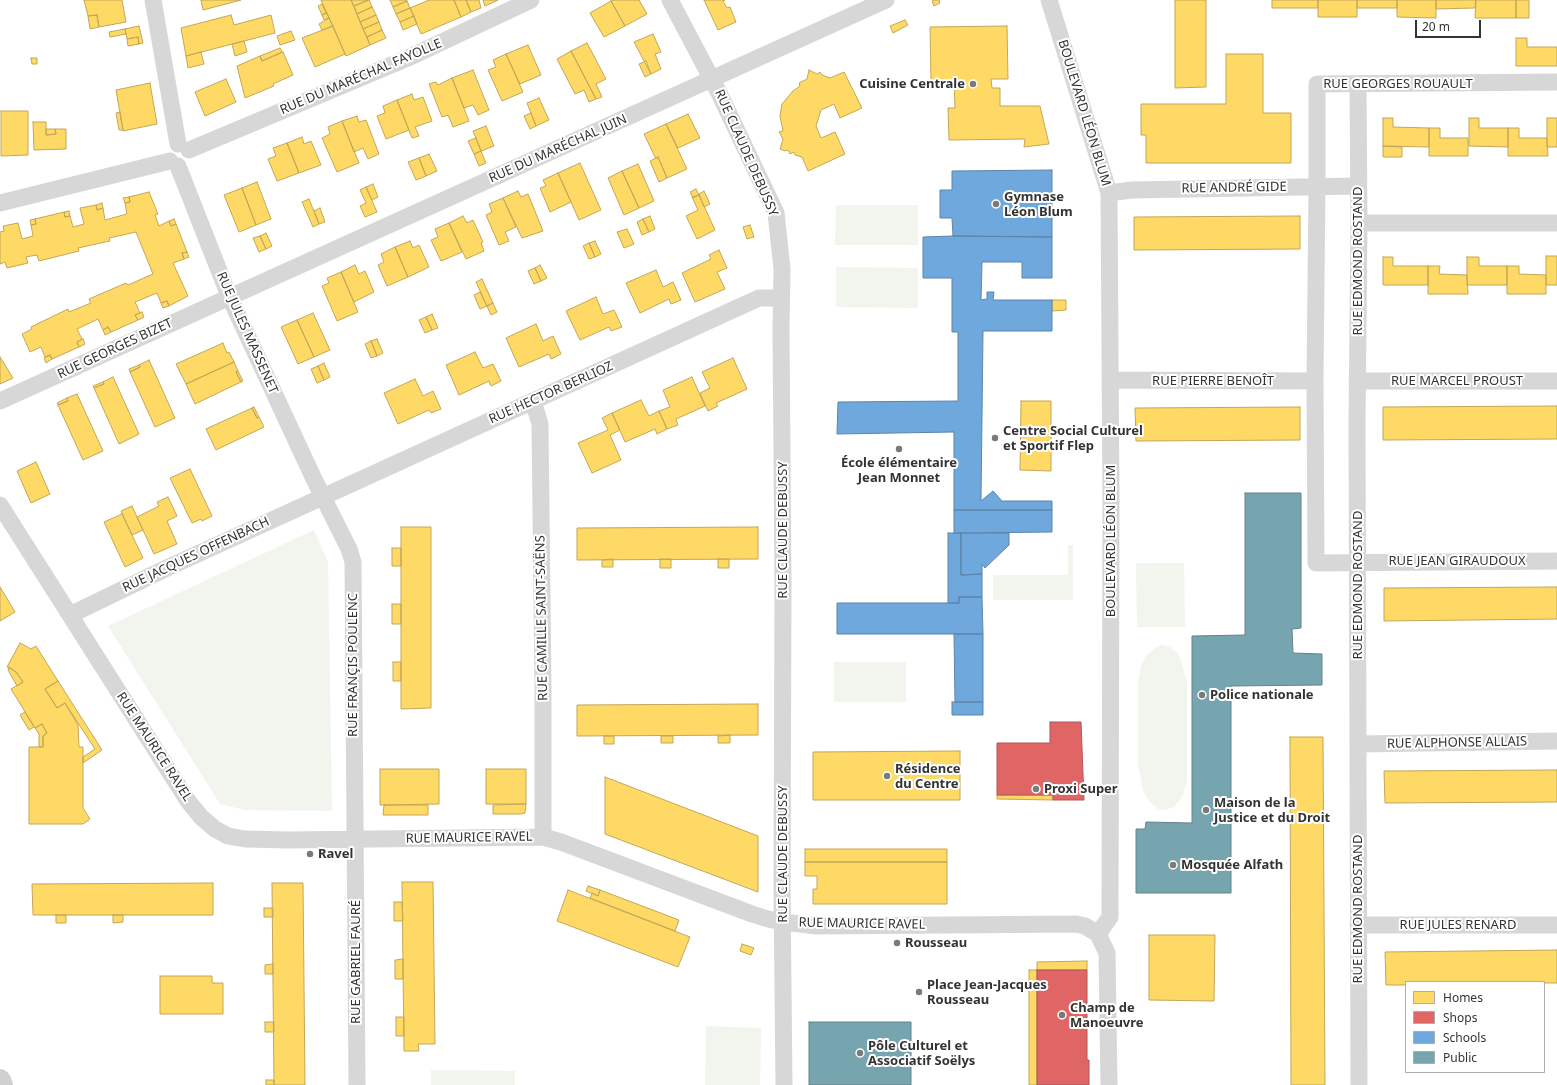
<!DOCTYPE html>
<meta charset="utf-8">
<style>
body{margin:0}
#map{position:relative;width:1557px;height:1085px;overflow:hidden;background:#fff;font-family:"Noto Sans",sans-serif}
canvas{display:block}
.legend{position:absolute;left:1405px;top:981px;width:140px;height:92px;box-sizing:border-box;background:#fff;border:1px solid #adadad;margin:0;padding:5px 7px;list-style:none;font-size:12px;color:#333}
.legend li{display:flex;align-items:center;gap:8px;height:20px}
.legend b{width:20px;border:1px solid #adadad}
.scale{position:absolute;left:1415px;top:20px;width:66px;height:18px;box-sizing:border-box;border:2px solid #333;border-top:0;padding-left:5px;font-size:12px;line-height:14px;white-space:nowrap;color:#333;-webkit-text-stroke:3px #fff;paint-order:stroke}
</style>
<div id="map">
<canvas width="1557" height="1085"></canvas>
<ul class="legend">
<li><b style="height:11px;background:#ffd966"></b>Homes</li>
<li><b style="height:11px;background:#e06666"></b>Shops</li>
<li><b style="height:11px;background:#6fa8dc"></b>Schools</li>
<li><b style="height:11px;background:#76a5af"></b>Public</li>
</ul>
<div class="scale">20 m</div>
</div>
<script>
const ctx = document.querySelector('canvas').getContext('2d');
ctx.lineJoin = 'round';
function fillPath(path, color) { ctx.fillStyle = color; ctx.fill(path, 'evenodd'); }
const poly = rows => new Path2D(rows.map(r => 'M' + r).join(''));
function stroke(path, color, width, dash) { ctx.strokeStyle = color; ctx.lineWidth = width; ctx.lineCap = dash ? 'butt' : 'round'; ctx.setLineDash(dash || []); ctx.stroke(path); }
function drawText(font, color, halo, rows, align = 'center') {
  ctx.font = font + ' "Noto Sans",sans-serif'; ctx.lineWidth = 4; ctx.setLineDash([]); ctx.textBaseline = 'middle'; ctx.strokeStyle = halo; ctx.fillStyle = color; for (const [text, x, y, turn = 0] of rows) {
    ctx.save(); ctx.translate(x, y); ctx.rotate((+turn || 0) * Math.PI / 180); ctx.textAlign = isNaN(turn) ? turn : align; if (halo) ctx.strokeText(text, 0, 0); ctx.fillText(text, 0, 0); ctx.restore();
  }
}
fillPath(poly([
 [836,205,918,205,918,245,835,245],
 [836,267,918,268,918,308,836,307],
 [314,530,328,562,332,811,245,810,220,804,108,626],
 [1068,545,1073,545,1073,600,993,600,993,575,1068,575],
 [1136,563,1184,563,1185,627,1137,627],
 [1161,645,1170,647,1177,652,1182,663,1187,683,1187,779,1183,796,1174,807,1164,810,1158,809,1148,800,1143,790,1138,764,1138,683,1141,666,1147,655,1154,649],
 [834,662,906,662,906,702,834,702],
 [706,1026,761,1028,760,1085,705,1085],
 [431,1070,515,1071,515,1085,431,1085]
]), '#f1f5ed');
const homes = poly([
 [84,0,122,0,126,22,99,27,97,15,88,16,84,0],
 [201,0,241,0,203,10,201,0],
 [321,0,351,0,370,45,346,56,321,0],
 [351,0,368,0,354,6,351,0],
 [369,0,372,7,357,14,354,6,369,0],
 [390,0,406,0,407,1,393,7,390,0],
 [429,0,454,0,461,17,421,34,410,8,429,0],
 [454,0,466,0,471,12,461,17,454,0],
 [466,0,479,0,481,8,471,12,466,0],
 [483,0,498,0,485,6,483,0],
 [614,0,639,0,647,14,625,26,611,1,614,0],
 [704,0,725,0,723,1,727,8,730,7,736,22,718,30,704,0],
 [934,0,939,0,940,3,934,6,932,1,934,0],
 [1175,0,1206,0,1206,87,1175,88,1175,0],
 [1272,0,1318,0,1318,8,1272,8,1272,0],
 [1318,0,1357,0,1357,17,1318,17,1318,0],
 [1357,0,1397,0,1397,8,1357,8,1357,0],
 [1397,0,1436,0,1436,18,1397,17,1397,0],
 [1436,0,1476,0,1475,8,1436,9,1436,0],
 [1476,0,1516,0,1516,18,1475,18,1476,0],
 [1516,0,1529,0,1529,18,1516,18,1516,0],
 [407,1,410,8,396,14,393,7,407,1],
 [611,1,625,26,604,37,590,13,611,1],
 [322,4,326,13,322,15,318,6,322,4],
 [372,7,376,15,360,22,357,14,372,7],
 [410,8,414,16,400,22,396,14,410,8],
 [327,13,329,18,324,20,322,15,327,13],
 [97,15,99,27,90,29,88,16,97,15],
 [231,15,234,25,271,15,275,33,186,56,181,28,231,15],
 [376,15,379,22,363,29,360,22,376,15],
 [414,16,417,24,403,30,400,22,414,16],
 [329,18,333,26,322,30,319,24,329,18],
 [905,20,908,25,893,33,890,26,905,20],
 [379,22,382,30,367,37,363,29,379,22],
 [139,26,143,43,139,44,138,37,127,39,125,29,139,26],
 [333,26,345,54,315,67,302,38,333,26],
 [1007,26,1008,79,991,79,992,88,1000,88,1000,106,1040,106,1049,144,1024,147,1025,139,949,140,948,108,955,108,954,80,931,80,930,27,1007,26],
 [125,29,126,34,110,37,109,32,125,29],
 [382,30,386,38,370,45,367,37,382,30],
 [291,31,295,40,280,45,277,36,291,31],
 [653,34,661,52,655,54,661,69,651,74,634,42,653,34],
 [138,37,139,44,128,46,127,39,138,37],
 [1516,38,1527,38,1527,47,1557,47,1557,66,1516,66,1516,38],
 [244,41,247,52,235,56,232,44,244,41],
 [587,43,606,79,596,84,602,97,596,99,571,51,587,43],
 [528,45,541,75,520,84,506,54,528,45],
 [280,48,282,52,262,61,260,56,280,48],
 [571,51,596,99,589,102,584,90,575,94,557,59,571,51],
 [201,52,204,64,188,68,186,56,201,52],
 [283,52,293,75,273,84,274,86,245,98,237,66,260,56,262,61,283,52],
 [506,54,523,92,502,101,488,70,496,67,493,60,506,54],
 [1226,54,1263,54,1263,113,1291,113,1291,163,1146,163,1146,135,1141,135,1141,104,1226,104,1226,54],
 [31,58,37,58,37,64,32,64,31,58],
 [646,61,651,74,645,77,639,64,646,61],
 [473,70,489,110,478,115,473,105,464,108,452,78,473,70],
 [809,70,817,74,820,72,822,75,830,78,844,72,862,108,840,118,834,104,821,110,816,126,821,138,835,132,845,154,808,171,802,157,795,155,794,152,790,154,788,150,785,151,780,149,783,139,779,132,783,131,780,116,782,104,793,91,800,86,799,83,807,79,809,70],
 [452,78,469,121,453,127,448,115,442,117,429,84,436,82,438,85,452,78],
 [226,79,236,102,205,116,195,92,226,79],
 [150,83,157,124,123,131,116,90,150,83],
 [412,94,414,100,423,97,432,121,415,127,419,136,412,138,397,100,412,94],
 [539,98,549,120,536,126,527,103,539,98],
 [397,100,409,130,386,139,377,116,385,113,383,106,397,100],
 [1,111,28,111,28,155,1,156,1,111],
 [120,112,123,130,119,130,116,113,120,112],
 [531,113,536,126,530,129,524,116,531,113],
 [688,114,700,138,678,148,666,124,688,114],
 [357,116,359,122,366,120,379,154,368,159,363,148,354,152,342,121,357,116],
 [1383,118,1393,118,1393,127,1429,128,1429,147,1383,146,1383,118],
 [1469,118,1479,118,1479,128,1508,128,1508,147,1469,146,1469,118],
 [1547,118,1557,118,1557,147,1547,147,1547,118],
 [342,121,359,163,337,172,322,138,330,134,328,127,342,121],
 [33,122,46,122,46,135,56,134,55,129,66,129,66,149,34,150,33,122],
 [666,124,687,169,667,178,658,157,656,159,644,134,666,124],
 [486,126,494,146,481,151,473,131,486,126],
 [1429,128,1440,128,1440,138,1468,138,1468,156,1429,156,1429,128],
 [1508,128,1519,128,1519,138,1547,138,1548,156,1508,156,1508,128],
 [46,129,55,129,56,134,46,135,46,129],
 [302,137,304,144,311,141,321,165,299,173,287,143,302,137],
 [476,138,481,151,474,154,468,141,476,138],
 [287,143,299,173,277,181,268,159,276,156,273,148,287,143],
 [1383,146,1402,147,1402,157,1383,157,1383,146],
 [481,151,486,163,479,166,474,154,481,151],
 [429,154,437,171,426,176,419,158,429,154],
 [658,157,667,178,659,182,650,161,658,157],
 [419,158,426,176,416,180,408,162,419,158],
 [580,163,601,210,579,220,558,173,580,163],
 [638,164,654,201,639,208,622,171,638,164],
 [622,171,639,208,624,215,608,178,622,171],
 [558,173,571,202,550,212,540,188,546,186,543,180,558,173],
 [257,182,271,219,256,225,242,188,257,182],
 [373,184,378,197,372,200,366,187,373,184],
 [366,187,377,212,365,217,360,206,366,203,360,190,366,187],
 [242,188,256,225,239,232,224,195,242,188],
 [696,189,699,195,693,198,690,192,696,189],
 [518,191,521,197,528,194,543,231,522,238,503,198,518,191],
 [704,191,710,204,704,207,699,194,704,191],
 [149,192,158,214,155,215,159,226,169,221,171,226,176,224,187,252,182,253,184,259,173,263,188,296,169,306,167,301,161,303,157,293,135,302,140,313,135,315,138,320,111,332,108,327,103,330,98,319,77,329,82,339,77,342,79,347,52,359,50,355,45,357,41,347,30,352,22,334,32,329,31,327,68,309,69,312,91,303,89,299,126,283,128,285,153,274,136,232,109,238,110,241,78,248,79,251,39,261,37,255,26,257,28,263,7,268,5,262,0,264,0,232,4,231,3,226,18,223,22,239,33,236,31,225,36,224,35,219,64,212,65,217,70,216,73,227,84,224,80,208,96,205,97,210,103,208,105,220,127,214,125,203,130,202,129,197,149,192],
 [699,195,715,230,697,239,686,216,698,210,692,197,699,195],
 [129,197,130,202,125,203,123,198,129,197],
 [503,198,516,227,505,232,509,241,499,245,486,215,492,212,489,204,503,198],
 [309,199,319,224,313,227,302,202,309,199],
 [102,203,103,208,97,210,96,205,102,203],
 [320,208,325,222,319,224,314,211,320,208],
 [69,211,70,216,65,217,64,212,69,211],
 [463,216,467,223,473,220,483,242,481,243,484,251,466,259,449,223,463,216],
 [650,216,655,229,649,232,643,219,650,216],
 [1300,216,1300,249,1134,250,1134,217,1300,216],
 [35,219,36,224,31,225,30,220,35,219],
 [174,219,176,224,171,226,169,221,174,219],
 [643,219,649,232,642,235,637,222,643,219],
 [449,223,462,252,441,261,431,240,438,237,435,229,449,223],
 [750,225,754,237,747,239,743,227,750,225],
 [627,229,634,244,624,248,617,232,627,229],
 [266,233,272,246,266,249,260,236,266,233],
 [260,236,266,249,259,252,253,238,260,236],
 [410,241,413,248,419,245,429,267,408,277,395,247,410,241],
 [595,241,601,254,595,257,589,243,595,241],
 [589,243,595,257,589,259,583,246,589,243],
 [395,247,408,277,387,286,378,265,384,262,381,254,395,247],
 [719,250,727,268,717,272,725,289,695,302,682,273,711,259,709,255,719,250],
 [187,252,189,257,184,259,182,253,187,252],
 [1546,256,1557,256,1557,285,1546,285,1546,256],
 [1383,257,1393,257,1393,266,1428,266,1428,285,1383,285,1383,257],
 [1467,257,1479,257,1479,266,1507,266,1507,285,1467,285,1467,257],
 [355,265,359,274,365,271,374,292,354,302,341,272,355,265],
 [540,265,547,278,541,281,535,268,540,265],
 [1428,266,1440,266,1439,274,1467,275,1468,294,1428,294,1428,266],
 [1507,266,1519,266,1519,274,1546,275,1546,294,1507,294,1507,266],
 [535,268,541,281,534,284,528,271,535,268],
 [656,270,663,287,673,282,681,300,671,304,669,299,640,313,626,283,656,270],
 [341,272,358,312,337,321,322,286,329,283,327,278,341,272],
 [482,279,493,303,487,306,476,282,482,279],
 [480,292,487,306,480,309,474,295,480,292],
 [596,297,603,314,614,310,622,327,611,331,609,327,580,340,566,311,596,297],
 [1052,300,1066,300,1066,310,1052,311,1052,300],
 [167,301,169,306,163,308,161,303,167,301],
 [493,303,497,312,491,315,487,306,493,303],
 [142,312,144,317,138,320,135,315,142,312],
 [313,313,330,350,314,357,297,320,313,313],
 [432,314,438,328,432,330,426,317,432,314],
 [426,317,432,330,425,333,419,320,426,317],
 [297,320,314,357,298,364,281,327,297,320],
 [536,324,543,341,553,336,561,354,551,359,549,354,519,367,506,338,536,324],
 [108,327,111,332,105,335,103,330,108,327],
 [83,339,85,344,79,347,77,342,83,339],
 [377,339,383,353,377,356,371,341,377,339],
 [371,341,377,356,371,358,365,344,371,341],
 [223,343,227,353,229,352,234,362,186,384,176,364,223,343],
 [475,352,483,368,493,364,501,381,491,386,489,381,459,395,446,365,475,352],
 [50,355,52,359,46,363,44,358,50,355],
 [0,357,13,378,0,384,0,357],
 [733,358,747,389,716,403,718,406,708,411,700,393,710,388,702,372,733,358],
 [149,360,175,418,155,427,130,372,140,367,139,365,149,360],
 [234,362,238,371,236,372,241,382,195,404,186,384,234,362],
 [324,363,330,377,324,380,318,366,324,363],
 [139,365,140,367,130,372,129,369,139,365],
 [318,366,324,380,317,383,311,369,318,366],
 [238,371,243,381,241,382,236,372,238,371],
 [113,377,139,434,119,444,94,388,104,384,103,382,113,377],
 [692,377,705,406,676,419,678,425,667,429,659,411,670,407,663,390,692,377],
 [415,379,423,396,433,391,441,409,431,413,429,410,398,424,384,393,415,379],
 [103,382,104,384,94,388,93,386,103,382],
 [77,394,103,451,83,460,58,405,68,401,67,398,77,394],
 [67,398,68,401,58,405,57,403,67,398],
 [641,400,649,416,659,411,667,429,657,434,655,429,625,442,612,413,641,400],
 [1021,401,1051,401,1051,471,1020,470,1021,401],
 [1557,406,1557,439,1383,440,1383,407,1557,406],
 [254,407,259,417,257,418,252,408,254,407],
 [1300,407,1300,440,1136,441,1135,408,1300,407],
 [252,408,257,418,259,417,264,427,216,450,206,429,252,408],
 [612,413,620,430,610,435,621,460,592,473,578,443,608,430,602,418,612,413],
 [36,462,50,494,31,503,17,471,36,462],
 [190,469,212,516,202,521,201,519,192,523,170,478,190,469],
 [168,497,177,516,167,521,177,544,154,554,137,517,159,506,157,502,168,497],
 [132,506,143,530,132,535,121,511,132,506],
 [122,514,143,558,125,567,104,522,122,514],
 [401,527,431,527,431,708,401,709,401,527],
 [758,527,758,559,577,560,577,528,758,527],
 [392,548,401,548,401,566,392,566,392,548],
 [613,559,613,567,602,567,602,560,613,559],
 [660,559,671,559,671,568,660,568,660,559],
 [718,559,729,559,729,568,718,568,718,559],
 [0,587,15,612,0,621,0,587],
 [1557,587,1557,619,1384,621,1384,588,1557,587],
 [392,604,401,604,401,624,392,624,392,604],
 [20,643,31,649,36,646,58,681,45,689,57,708,65,703,78,725,79,747,83,747,83,808,90,819,83,824,29,824,29,747,43,747,43,736,47,733,42,724,35,728,11,689,23,682,16,672,7,667,20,643],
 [393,662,401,662,401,681,393,681,393,662],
 [9,667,16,672,23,682,17,686,8,670,9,667],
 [58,681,102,750,83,763,83,757,95,749,65,703,57,708,45,689,58,681],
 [758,704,758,735,577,736,577,705,758,704],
 [25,712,34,727,29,730,20,715,25,712],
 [42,724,47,733,43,736,43,747,39,747,39,734,35,728,42,724],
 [730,735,730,743,718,743,718,736,730,735],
 [604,736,614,736,614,744,604,744,604,736],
 [661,736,673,736,673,743,661,743,661,736],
 [1290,737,1323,737,1325,1085,1291,1085,1290,737],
 [960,751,960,800,813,800,813,752,960,751],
 [380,769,439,769,439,804,380,805,380,769],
 [486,769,526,769,526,804,486,804,486,769],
 [1557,770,1557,802,1385,803,1384,771,1557,770],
 [605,777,758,836,758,892,605,834,605,777],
 [997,795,1053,795,1053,800,997,799,997,795],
 [526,804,525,813,521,814,493,814,493,805,526,804],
 [384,805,428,805,428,815,383,815,384,805],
 [805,849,947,849,947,862,805,862,805,849],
 [805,862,947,862,947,904,813,904,813,889,817,889,817,876,805,876,805,862],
 [402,882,433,882,435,1044,418,1044,419,1051,404,1051,402,882],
 [213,883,213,915,33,915,32,884,213,883],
 [272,883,303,883,305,1085,274,1085,272,883],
 [588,886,600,890,598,896,586,891,588,886],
 [568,890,690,937,678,967,557,921,568,890],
 [600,890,679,920,675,931,590,898,592,893,598,896,600,890],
 [394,902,402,902,403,921,394,921,394,902],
 [264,908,273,908,273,917,264,917,264,908],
 [56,915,66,915,66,923,56,923,56,915],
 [113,915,123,915,123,922,113,923,113,915],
 [1149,935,1215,935,1214,1001,1149,1000,1149,935],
 [742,944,754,948,751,955,740,951,742,944],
 [1557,950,1557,983,1544,983,1544,982,1406,982,1406,985,1386,985,1385,952,1557,950],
 [403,959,403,979,395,979,395,960,403,959],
 [1087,961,1087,970,1037,970,1037,962,1087,961],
 [273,964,273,974,265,974,265,965,273,964],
 [1029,970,1037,970,1037,1085,1029,1085,1029,970],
 [160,976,212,976,212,983,223,983,223,1014,160,1014,160,976],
 [396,1017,404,1017,404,1036,396,1036,396,1017],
 [265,1022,274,1022,274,1032,265,1032,265,1022],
 [266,1080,274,1080,274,1085,266,1085,266,1080]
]);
fillPath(homes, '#ffd966');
stroke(homes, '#c2a757', 1);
const shops = poly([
 [1050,722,1081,722,1084,800,1053,800,1053,795,997,795,997,743,1050,743,1050,722],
 [1037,970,1087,970,1087,1060,1089,1060,1089,1085,1037,1085,1037,970]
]);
fillPath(shops, '#e06666');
stroke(shops, '#ac5757', 1);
const schools = poly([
 [1052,170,1052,237,953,236,952,218,940,218,940,190,952,190,952,171,1052,170],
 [953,236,1052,237,1052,278,1022,278,1022,262,982,262,981,300,987,299,987,292,994,292,993,300,1052,300,1052,331,983,331,981,501,993,491,1002,501,1052,501,1052,510,954,510,954,432,837,434,838,402,958,401,958,332,952,332,952,278,923,278,923,237,953,236],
 [954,510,1052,510,1052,532,954,533,954,510],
 [948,533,961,533,961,575,982,574,982,597,959,597,959,603,948,603,948,533],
 [961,533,1009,533,1009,545,985,568,982,564,982,574,961,575,961,533],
 [959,597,982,597,983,634,837,634,837,603,959,603,959,597],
 [954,634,983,634,983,702,955,702,954,634],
 [952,702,983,702,983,715,952,715,952,702]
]);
fillPath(schools, '#6fa8dc');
stroke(schools, '#5d85a9', 1);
const public = poly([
 [1245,493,1301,493,1301,628,1292,629,1293,653,1322,654,1322,685,1231,686,1231,893,1136,893,1136,829,1145,829,1146,822,1192,823,1192,636,1245,635,1245,493],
 [809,1022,911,1022,911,1085,809,1085,809,1022]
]);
fillPath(public, '#76a5af');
stroke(public, '#62838a', 1);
stroke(poly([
 [153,0,178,144],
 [670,0,719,93,776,213,782,269,781,328,783,586,782,890,784,1085],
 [1049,0,1109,193,1111,503,1110,917,1098,934],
 [1557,82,1317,84,1317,186,1315,381,1316,563,1557,561],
 [1358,84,1359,223,1357,423,1359,1085],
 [189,150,408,58,531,0],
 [178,166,229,296,313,477,349,549,353,562,357,1085],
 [1109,193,1132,190,1358,186],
 [0,203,170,161],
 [1359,223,1557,223],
 [1111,380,1315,381],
 [1357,381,1557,381],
 [0,401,886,0],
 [533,401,540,424,543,688,543,837],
 [0,505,188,801,201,817,215,829,228,836,245,839,288,840,543,837,561,842,752,914,768,919,783,922,816,926,1076,924,1085,926,1098,934,1107,953,1109,1085],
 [70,615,169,567,759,298,781,298],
 [1358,744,1557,741],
 [1358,925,1557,925]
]), '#d7d7d7', 17);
stroke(poly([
 [0,1080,2,1085]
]), '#d0d0d0', 22);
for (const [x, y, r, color] of [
 [973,84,4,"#7a7a7a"],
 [996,204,4,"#7a7a7a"],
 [995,438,4,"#7a7a7a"],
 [899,449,4,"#7a7a7a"],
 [1202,695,4,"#7a7a7a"],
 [887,776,4,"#7a7a7a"],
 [1036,789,4,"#7a7a7a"],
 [1206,810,4,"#7a7a7a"],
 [310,854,4,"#7a7a7a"],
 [1173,865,4,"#7a7a7a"],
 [897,943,4,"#7a7a7a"],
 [919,992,4,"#7a7a7a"],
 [1062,1015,4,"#7a7a7a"],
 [860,1053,4,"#7a7a7a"]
]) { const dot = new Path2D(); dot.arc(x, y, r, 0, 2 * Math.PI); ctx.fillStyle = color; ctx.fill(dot); stroke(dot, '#fff', 1.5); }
drawText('13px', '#333', '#fff', [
 ["RUE DU MARÉCHAL FAYOLLE",361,77,-23],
 ["RUE GEORGES ROUAULT",1398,84],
 ["BOULEVARD LÉON BLUM",1084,113,73],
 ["RUE DU MARÉCHAL JUIN",558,149,-24],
 ["RUE CLAUDE DEBUSSY",746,153,66],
 ["RUE ANDRÉ GIDE",1234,188,-1],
 ["RUE EDMOND ROSTAND",1358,261,-90],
 ["RUE JULES MASSENET",247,333,66],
 ["RUE GEORGES BIZET",115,349,-25],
 ["RUE PIERRE BENOÎT",1213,381],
 ["RUE MARCEL PROUST",1457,381],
 ["RUE HECTOR BERLIOZ",551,393,-24],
 ["RUE CLAUDE DEBUSSY",783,530,-90],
 ["BOULEVARD LÉON BLUM",1111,541,-90],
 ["RUE JACQUES OFFENBACH",196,555,-25],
 ["RUE JEAN GIRAUDOUX",1457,561],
 ["RUE EDMOND ROSTAND",1358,585,-90],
 ["RUE CAMILLE SAINT-SAËNS",542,618,-91],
 ["RUE FRANÇIS POULENC",353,665,-90],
 ["RUE ALPHONSE ALLAIS",1457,743,-1],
 ["RUE MAURICE RAVEL",154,747,57],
 ["RUE MAURICE RAVEL",469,838,-1],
 ["RUE CLAUDE DEBUSSY",783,854,-90],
 ["RUE EDMOND ROSTAND",1358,909,-90],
 ["RUE MAURICE RAVEL",862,924,1],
 ["RUE JULES RENARD",1458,925],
 ["RUE GABRIEL FAURÉ",356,962,-90]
]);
drawText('bold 13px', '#333', '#fff', [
 ["Cuisine Centrale",965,84,"right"],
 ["Gymnase",1004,197],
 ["Léon Blum",1004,212],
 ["Centre Social Culturel",1003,431],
 ["et Sportif Flep",1003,446],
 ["École élémentaire",899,463,"center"],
 ["Jean Monnet",899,478,"center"],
 ["Police nationale",1210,695],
 ["Résidence",895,769],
 ["du Centre",895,784],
 ["Proxi Super",1044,789],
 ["Maison de la",1214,803],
 ["Justice et du Droit",1214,818],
 ["Ravel",318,854],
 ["Mosquée Alfath",1181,865],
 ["Rousseau",905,943],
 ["Place Jean-Jacques",927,985],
 ["Rousseau",927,1000],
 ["Champ de",1070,1008],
 ["Manoeuvre",1070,1023],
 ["Pôle Culturel et",868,1046],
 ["Associatif Soëlys",868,1061]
], 'left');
</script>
